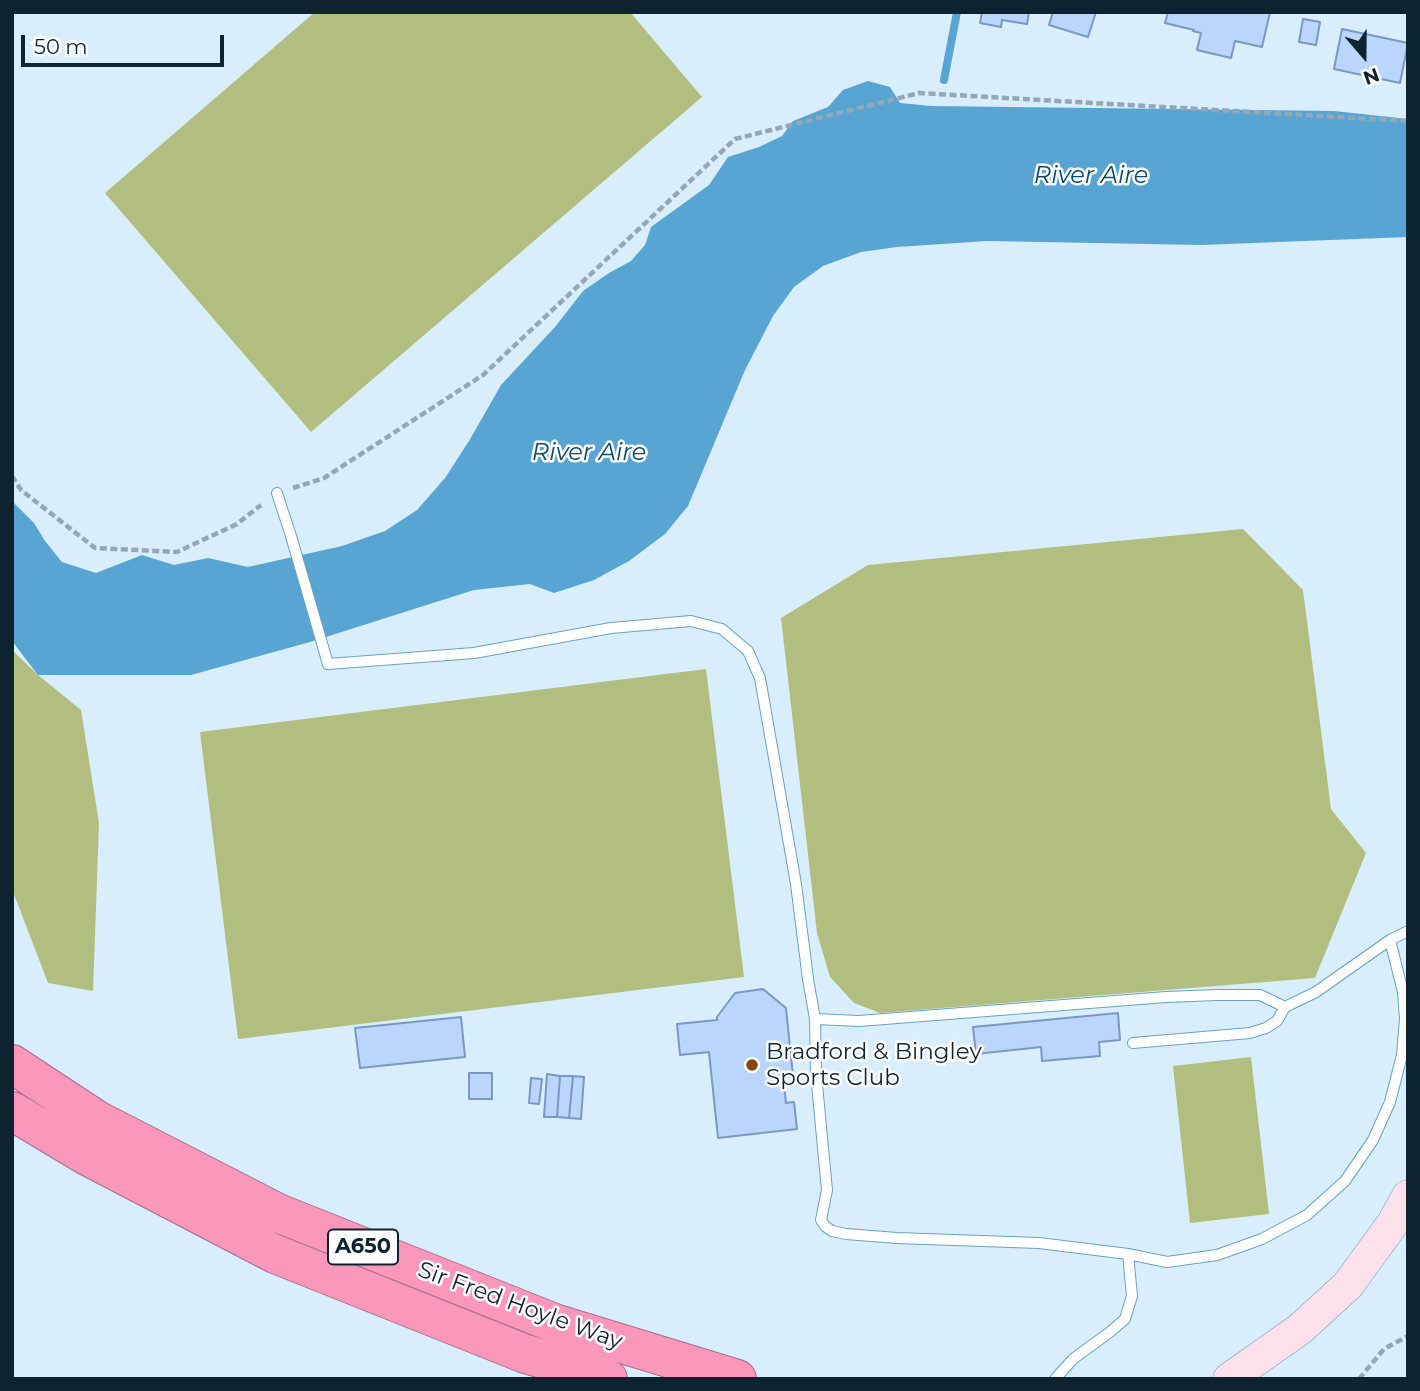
<!DOCTYPE html>
<style>
body{margin:0}
#map{position:relative;width:1420px;height:1391px;overflow:hidden;background:#d9eefc;font-family:Montserrat,sans-serif}
canvas{display:block}
.frame{position:absolute;inset:0;border:14px solid #0e2330;pointer-events:none}
.north{position:absolute;left:1329px;top:21px;width:70px;height:70px;-webkit-text-stroke:5px #fff;paint-order:stroke;rotate:160deg;font-size:19px;font-weight:700;line-height:28px;text-align:center;color:#0e2330}
.north::after{content:'';display:block;margin:auto;width:24px;height:32px;background:#0e2330;clip-path:polygon(50% 0,100% 100%,50% 72%,0 100%)}
.scale{position:absolute;left:21px;top:35px;width:203px;height:32px;box-sizing:border-box;border:4px solid #0e2330;border-top:0;padding-left:9px;font-size:21px;line-height:24px;white-space:nowrap;color:#0e2330;-webkit-text-stroke:5px #fff;paint-order:stroke}
</style>
<div id="map">
<canvas width="1420" height="1391"></canvas>
<div class="frame"></div>
<div class="north">N</div>
<div class="scale">50 m</div>
</div>
<script>
const ctx = document.querySelector('canvas').getContext('2d');
ctx.lineJoin = 'round';
function fillPath(path, color) { ctx.fillStyle = color; ctx.fill(path, 'evenodd'); }
const poly = rows => new Path2D(rows.map(r => 'M' + r).join(''));
function stroke(path, color, width, dash) { ctx.strokeStyle = color; ctx.lineWidth = width; ctx.lineCap = dash ? 'butt' : 'round'; ctx.setLineDash(dash || []); ctx.stroke(path); }
function drawText(font, color, halo, rows, align = 'center') {
  ctx.font = font + ' Montserrat,sans-serif'; ctx.lineWidth = 5; ctx.setLineDash([]); ctx.textBaseline = 'middle'; ctx.strokeStyle = halo; ctx.fillStyle = color; for (const [text, x, y, turn = 0] of rows) {
    ctx.save(); ctx.translate(x, y); ctx.rotate((+turn || 0) * Math.PI / 180); ctx.textAlign = isNaN(turn) ? turn : align; if (halo) ctx.strokeText(text, 0, 0); ctx.fillText(text, 0, 0); ctx.restore();
  }
}
fillPath(poly([
 [315,12,630,12,702,97,311,432,105,193],
 [1243,529,1303,590,1331,809,1366,853,1315,978,880,1013,854,1003,830,977,817,933,781,618,868,565],
 [12,650,38,675,81,710,99,823,93,991,48,983,12,889],
 [706,669,744,977,238,1039,200,732],
 [1251,1057,1269,1214,1190,1223,1173,1066]
]), '#b2be80');
fillPath(poly([
 [868,81,890,87,900,103,931,106,1334,111,1408,119,1408,237,1201,245,987,241,897,247,861,252,823,266,794,287,773,316,745,370,688,506,665,534,629,561,594,580,554,593,530,584,474,590,310,642,191,675,38,675,12,641,12,501,34,523,45,541,62,562,96,573,142,555,174,565,208,558,248,567,342,546,385,531,417,510,445,478,469,441,501,385,555,327,583,291,609,273,631,261,645,245,651,227,709,185,728,157,759,147,782,136,793,121,828,107,843,90]
]), '#58a5d4');
stroke(poly([
 [944,80,957,12]
]), '#58a5d4', 8);
const building = poly([
 [982,12,1029,12,1027,24,1002,20,1001,27,980,23,982,12],
 [1053,12,1096,12,1088,37,1049,25,1053,12],
 [1168,12,1270,12,1262,47,1235,41,1231,58,1197,50,1201,33,1193,31,1194,30,1165,23,1168,12],
 [1303,19,1320,22,1316,45,1299,42,1303,19],
 [1342,29,1408,43,1400,83,1334,69,1342,29],
 [763,989,786,1008,793,1076,783,1077,786,1103,794,1102,797,1129,718,1138,709,1052,680,1055,677,1024,717,1020,717,1017,735,993,763,989],
 [1118,1013,1120,1040,1099,1042,1100,1056,1042,1061,1041,1047,976,1054,973,1027,1118,1013],
 [461,1017,465,1057,360,1068,355,1028,461,1017],
 [469,1073,492,1073,492,1099,469,1099,469,1073],
 [547,1074,560,1076,557,1117,544,1117,547,1074],
 [560,1076,573,1076,569,1118,557,1117,560,1076],
 [573,1076,584,1077,581,1119,569,1118,573,1076],
 [531,1078,542,1079,539,1104,529,1103,531,1078]
]);
fillPath(building, '#bad6fc');
stroke(building, '#7998c4', 2);
const lane = poly([
 [277,493,291,536,328,664,474,653,611,628,691,621,722,629,748,651,760,678,796,884,808,979,815,1019,859,1021,1166,997,1217,995,1260,995,1285,1007,1316,992,1390,940,1408,931],
 [815,1019,816,1074,827,1190,821,1220,825,1226,832,1231,846,1234,897,1238,1039,1243,1128,1254,1167,1262,1217,1255,1262,1239,1307,1215,1345,1181,1373,1140,1390,1102,1402,1055,1405,1019,1403,992,1390,940],
 [1133,1043,1250,1033,1266,1028,1277,1021,1285,1007],
 [1055,1379,1073,1359,1110,1332,1125,1319,1132,1296,1128,1254]
]);
const secondary = poly([
 [1229,1379,1300,1329,1348,1285,1393,1223,1408,1196]
]);
const highway = poly([
 [12,1064,97,1120,278,1213,557,1324,737,1379],
 [12,1111,87,1156,275,1254,523,1353,608,1379]
]);
stroke(lane, '#6ba0c1', 12);
stroke(secondary, '#6ba0c1', 33);
stroke(highway, '#a86e8a', 40);
stroke(poly([
 [12,476,21,490,95,548,177,552,237,524,261,505],
 [293,488,324,478,483,375,735,139,919,93,1408,121],
 [1359,1379,1384,1349,1408,1336]
]), '#93a8b6', 4.5, [7, 3.5]);
stroke(lane, '#fff', 10);
stroke(secondary, '#fee0eb', 32);
stroke(highway, '#fb97bb', 38);
for (const [x, y, r, color] of [
 [752,1065,7,"#86480a"]
]) { const dot = new Path2D(); dot.arc(x, y, r, 0, 2 * Math.PI); ctx.fillStyle = color; ctx.fill(dot); stroke(dot, '#fff', 2.5); }
for (const [x, y, w] of [
 [363,1247,70]
]) { const box = new Path2D(); box.roundRect(x - w / 2, y - 17.5, w, 35, 5); ctx.fillStyle = '#fff'; ctx.fill(box); stroke(box, '#0e2330', 2); }
drawText('bold 21px', '#0e2330', null, [
 ["A650",363,1247]
]);
drawText('23px', '#0e2330', '#fff', [
 ["Bradford & Bingley",766,1052],
 ["Sports Club",766,1078]
], 'left');
drawText('23px', '#0e2330', '#fff', [
 ["Sir Fred Hoyle Way",520,1306,20]
]);
drawText('italic 24px', '#0a4a69', '#fff', [
 ["River Aire",1091,176],
 ["River Aire",589,453]
]);
</script>
